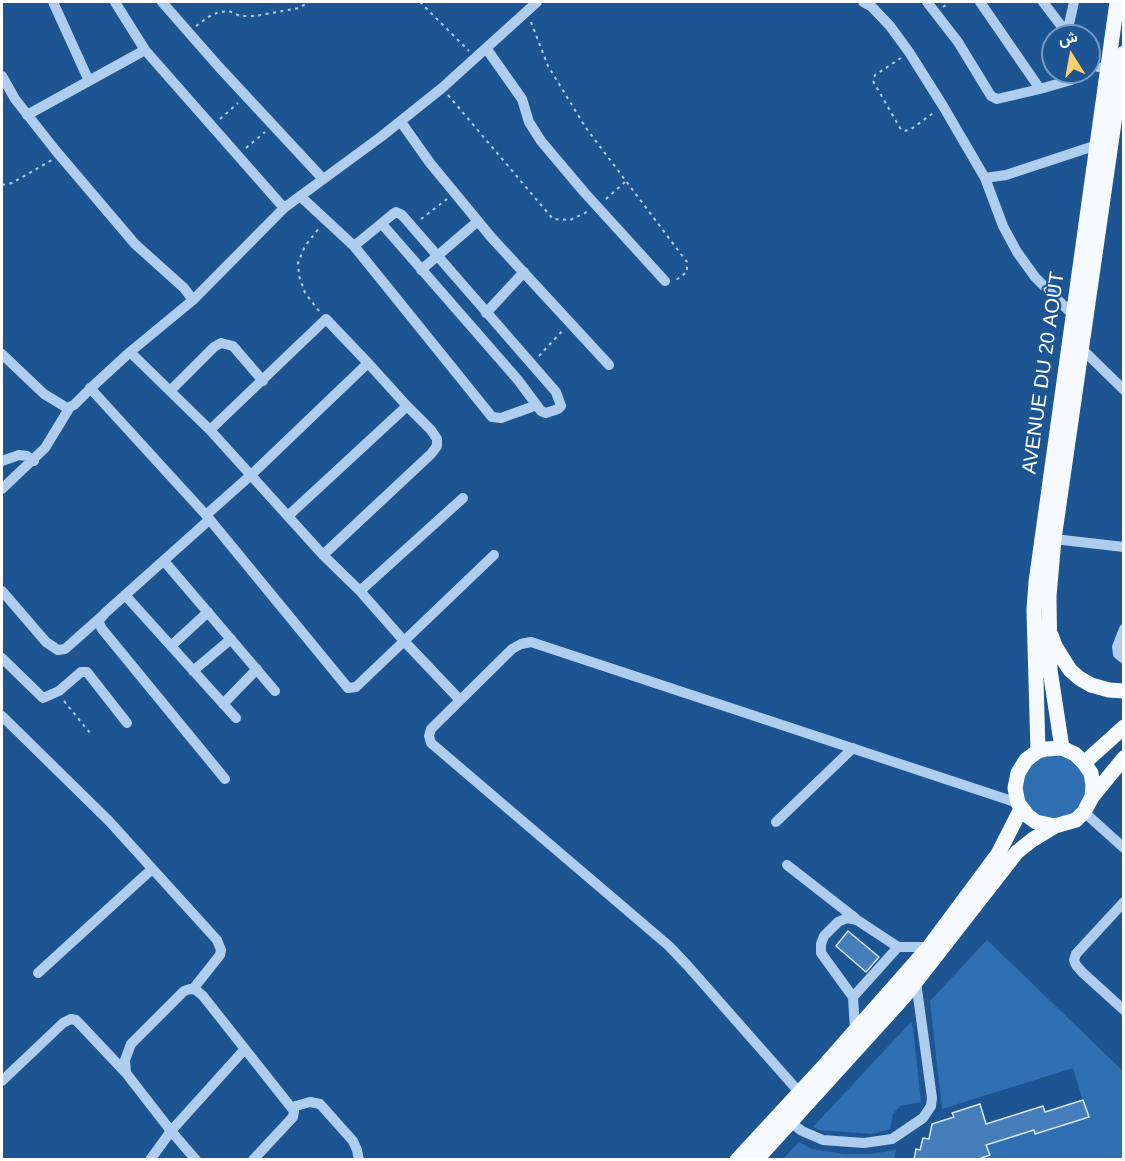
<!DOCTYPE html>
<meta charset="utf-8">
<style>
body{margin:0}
#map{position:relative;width:1125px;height:1161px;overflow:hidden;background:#1d5593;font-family:Helvetica,Vazirmatn,sans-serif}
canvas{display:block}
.frame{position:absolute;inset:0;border:3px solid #fff;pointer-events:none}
.north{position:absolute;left:1041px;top:24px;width:60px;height:60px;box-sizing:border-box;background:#1d5593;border:2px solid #7799be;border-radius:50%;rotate:349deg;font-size:16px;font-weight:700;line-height:24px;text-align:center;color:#fff}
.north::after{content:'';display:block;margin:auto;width:21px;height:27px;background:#fecf6d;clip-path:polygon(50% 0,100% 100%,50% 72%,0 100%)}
</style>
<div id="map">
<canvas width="1125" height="1161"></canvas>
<div class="frame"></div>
<div class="north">ش</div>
</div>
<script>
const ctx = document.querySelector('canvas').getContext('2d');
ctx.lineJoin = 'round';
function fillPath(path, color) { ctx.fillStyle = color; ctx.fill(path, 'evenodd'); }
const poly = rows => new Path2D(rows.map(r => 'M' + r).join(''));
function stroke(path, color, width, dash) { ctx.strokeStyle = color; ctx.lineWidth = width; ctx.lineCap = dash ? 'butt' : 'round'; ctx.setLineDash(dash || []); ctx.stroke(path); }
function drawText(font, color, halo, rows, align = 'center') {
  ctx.font = font + ' Helvetica,sans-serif'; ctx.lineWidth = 4.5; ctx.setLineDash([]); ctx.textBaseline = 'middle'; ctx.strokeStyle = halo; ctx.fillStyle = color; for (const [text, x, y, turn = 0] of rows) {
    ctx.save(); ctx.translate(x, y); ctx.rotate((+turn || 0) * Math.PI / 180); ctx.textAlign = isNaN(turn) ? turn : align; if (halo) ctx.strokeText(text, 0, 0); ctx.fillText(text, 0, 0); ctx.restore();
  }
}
fillPath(poly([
 '1022 787a32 32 0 1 1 64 0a32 32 0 1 1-64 0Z',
 [987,940,1123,1071,1123,1159,976,1159,989,1155,986,1145,1034,1130,1036,1134,1088,1117,1073,1068,942,1109,930,1001],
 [911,1022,913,1028,921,1102,900,1106,893,1114,890,1129,872,1134,819,1130,813,1127],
 [799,1142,812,1149,845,1154,870,1154,896,1150,894,1159,783,1159]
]), '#306fb1');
const building = poly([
 [848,931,879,957,866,972,836,946,848,931],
 [1083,1100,1089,1117,1035,1134,1034,1130,986,1145,990,1155,976,1160,914,1160,916,1149,920,1150,923,1138,929,1139,932,1124,954,1117,952,1113,980,1104,986,1124,1043,1106,1045,1112,1083,1100]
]);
fillPath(building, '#457eba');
stroke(building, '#d5e7fa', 1.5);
stroke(poly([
 [420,2,469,51],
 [943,7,950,2],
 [531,22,548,66,586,128,687,262,687,272,676,280],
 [196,26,208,17,219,12,229,11,240,16,255,16,299,8,309,2],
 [901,58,875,75,873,81,900,128,903,131,910,130,936,111],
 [448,95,553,219,570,220,587,212],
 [220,119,238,103],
 [246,148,265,132],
 [2,185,12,183,52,160],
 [606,199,626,181],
 [421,219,447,199],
 [319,311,305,293,299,276,298,263,305,246,320,227],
 [539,356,564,329],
 [64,701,90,733]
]), '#afceef', 2, [3, 4.5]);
stroke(poly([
 [53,2,89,81],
 [115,2,145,50,284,208],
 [162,2,219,67,323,179],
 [863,2,872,7,890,26,909,52,943,106,985,178,1003,226,1017,252,1035,277,1074,316],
 [927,2,958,42,991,96,997,99,1040,89,1071,80,1087,72],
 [980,2,1040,89],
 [1043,2,1069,36],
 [1067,33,1074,2],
 [486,48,522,99,529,122,541,141,584,192,665,281],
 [1089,63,1098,67],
 [2,76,15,99,56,151,135,244,184,288,193,300],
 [27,115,145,50],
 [401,122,430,163,491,237,609,365],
 [985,178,1006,175,1097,145],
 [300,196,354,246,492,417,501,418,537,405],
 [354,246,393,214,396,212,402,215,556,392,561,406,558,409,546,413,541,411,518,380,382,224],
 [421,270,478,221],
 [486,313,524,272],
 [1082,349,1124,390],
 [2,354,44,394,67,408,74,405,93,386,130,352],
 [90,388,206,515,348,688,356,687,494,555],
 [170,391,214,347,221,343,233,346,263,381],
 [210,430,326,319,368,363,407,406,289,515],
 [2,461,19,455,27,456,34,461],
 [2,489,45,448,70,407],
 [206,515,251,475,368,363],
 [209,520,105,613,100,619,99,623,102,629,225,779],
 [1054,539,1124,547],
 [323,555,431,454,437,446,437,439,431,430,407,406],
 [164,561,275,691],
 [2,591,46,642,58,650,65,649,101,617],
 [360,591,463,498],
 [125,595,236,718],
 [1124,629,1117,647,1118,654,1124,659],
 [171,646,208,612],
 [2,658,43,698,59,691,81,672,87,672,127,723],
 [193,671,231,639],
 [460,700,404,641,360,591,323,555,210,430,130,352,193,300,284,208,382,136,442,88,537,2],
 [223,704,257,669],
 [2,716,109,821,217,940,221,950,220,955,193,989],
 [1084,812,1124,848],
 [776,822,853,748],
 [787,865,855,918],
 [1124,902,1076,954,1074,960,1076,965,1082,972,1124,1010],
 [38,973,152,869],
 [853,997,821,953,821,944,824,936,838,922,847,918,857,920,898,947],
 [855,1029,853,997,898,947,929,947],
 [126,1073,125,1060,131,1044,184,991,190,989,196,990,203,996,294,1111,293,1117,253,1160],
 [2,1081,63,1023,71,1019,76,1020,126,1073,171,1131,196,1160],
 [799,1092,687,965,669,946,431,743,429,736,431,729,512,649,521,644,531,642,1018,803],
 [292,1107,310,1102,320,1104,353,1141,357,1150,359,1160],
 [790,1122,802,1131,823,1140,864,1143,892,1139,923,1118,931,1106,932,1098,916,982],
 [150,1160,171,1131,244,1050]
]), '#afceef', 10);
stroke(poly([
 [1051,635,1055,646,1063,659,1070,670,1079,678,1091,685,1109,690,1124,691],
 [1062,748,1050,670,1049,596,1054,539,1124,53],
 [1038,751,1034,610,1036,582,1117,2],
 [1084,763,1124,727],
 [1092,797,1124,758],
 [737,1160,824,1066,929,947,998,854,1021,809],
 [756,1160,904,997,1017,852,1032,840,1055,826,1076,820,1084,812,1092,797,1093,785,1091,773,1084,763,1075,754,1062,748,1046,749,1038,751,1026,760,1018,773,1015,788,1018,803,1028,816,1036,822,1055,826]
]), '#f6faff', 15);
drawText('20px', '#fff', '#1d5593', [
 ["AVENUE DU 20 AOÛT",1044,373,-82]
]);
</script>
